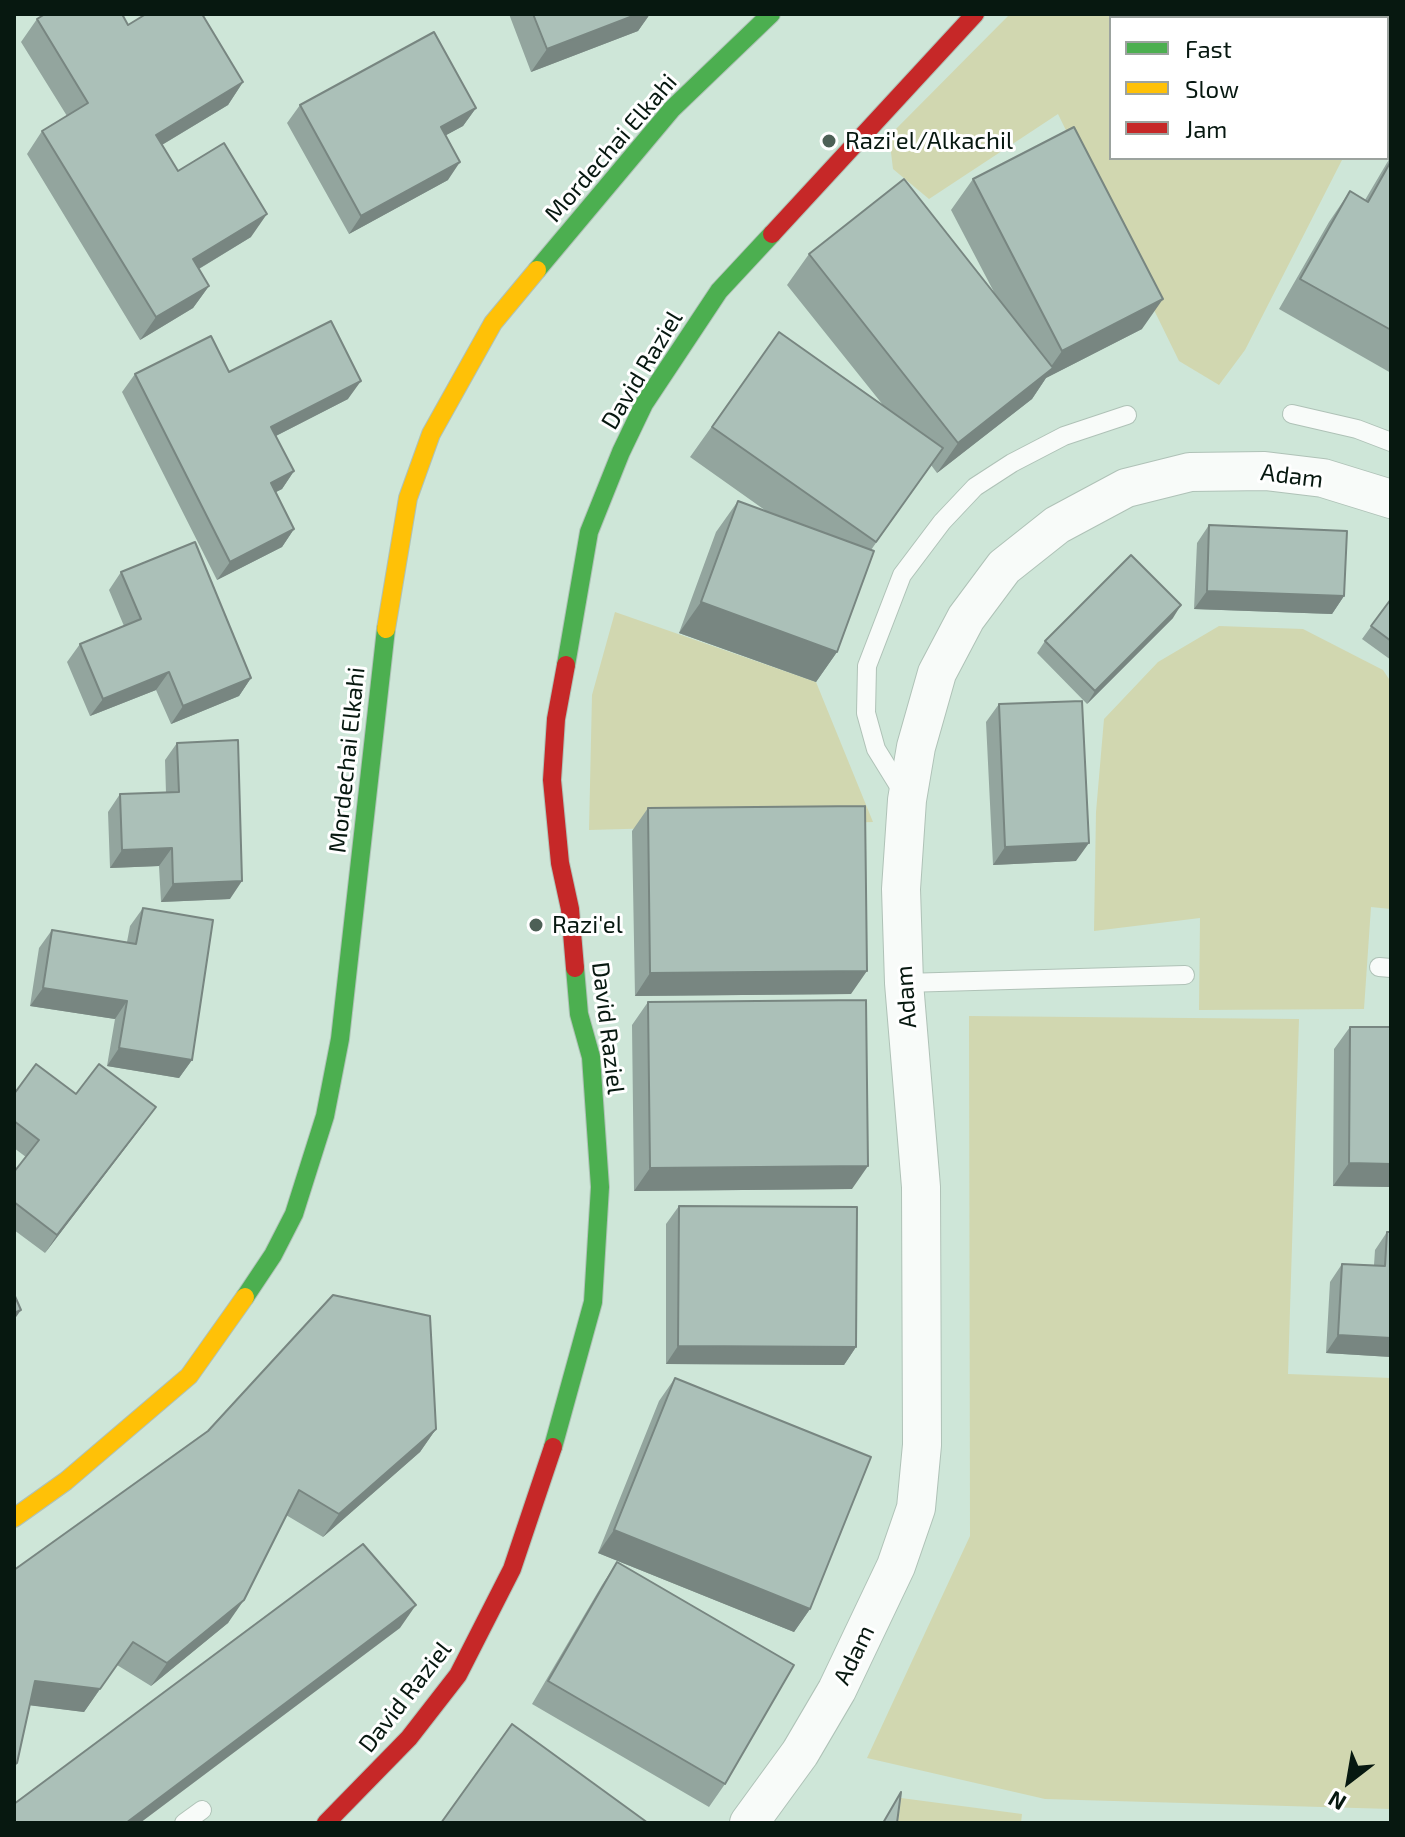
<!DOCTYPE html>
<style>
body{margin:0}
#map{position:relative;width:1405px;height:1837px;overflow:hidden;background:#cee6d8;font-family:"Exo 2",sans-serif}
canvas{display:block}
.frame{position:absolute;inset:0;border:16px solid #071810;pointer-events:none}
.legend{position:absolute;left:1109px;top:16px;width:280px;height:144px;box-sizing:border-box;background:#fff;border:2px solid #9ca39f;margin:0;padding:10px 14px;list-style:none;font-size:24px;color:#071810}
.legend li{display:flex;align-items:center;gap:16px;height:40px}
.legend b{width:40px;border:2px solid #9ca39f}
.north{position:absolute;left:1309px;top:1741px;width:80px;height:80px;-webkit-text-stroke:6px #fff;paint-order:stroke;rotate:211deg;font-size:22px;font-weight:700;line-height:32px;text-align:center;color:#071810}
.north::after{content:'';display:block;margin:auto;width:28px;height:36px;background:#071810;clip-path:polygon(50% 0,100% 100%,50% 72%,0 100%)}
</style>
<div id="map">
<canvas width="1405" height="1837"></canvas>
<div class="frame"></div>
<ul class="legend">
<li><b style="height:10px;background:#4caf50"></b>Fast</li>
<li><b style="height:10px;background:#ffc107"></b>Slow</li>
<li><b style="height:10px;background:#c62828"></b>Jam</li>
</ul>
<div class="north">N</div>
</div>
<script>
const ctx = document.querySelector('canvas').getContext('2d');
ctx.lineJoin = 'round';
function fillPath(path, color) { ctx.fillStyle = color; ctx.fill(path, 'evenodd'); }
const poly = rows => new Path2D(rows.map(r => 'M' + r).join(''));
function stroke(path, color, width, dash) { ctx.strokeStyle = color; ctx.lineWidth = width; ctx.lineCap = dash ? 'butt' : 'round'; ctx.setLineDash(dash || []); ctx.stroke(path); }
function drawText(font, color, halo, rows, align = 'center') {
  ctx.font = font + ' "Exo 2",sans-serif'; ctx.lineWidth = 6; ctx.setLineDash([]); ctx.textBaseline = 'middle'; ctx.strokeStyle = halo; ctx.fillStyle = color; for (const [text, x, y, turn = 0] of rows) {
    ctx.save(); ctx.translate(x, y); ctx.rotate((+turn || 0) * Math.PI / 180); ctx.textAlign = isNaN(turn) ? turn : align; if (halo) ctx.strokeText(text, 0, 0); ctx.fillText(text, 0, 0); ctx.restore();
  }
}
fillPath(poly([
 [1010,14,1291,14,1298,18,1111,18,1111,158,1343,158,1245,350,1219,385,1179,361,1058,114,929,199,893,169,889,136],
 [615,612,816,682,873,822,589,830,592,695],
 [1219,626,1303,629,1383,670,1391,682,1391,909,1371,907,1364,1009,1199,1010,1200,918,1094,931,1096,812,1104,719,1158,662],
 [969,1016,1299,1019,1288,1374,1391,1378,1391,1809,1045,1799,867,1758,970,1536],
 [901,1798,1022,1814,1021,1823,898,1823]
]), '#d1d7b0');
const lane = poly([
 [1292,414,1357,429,1391,442],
 [905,796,876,749,866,713,867,666,902,575,942,522,975,487,1012,463,1064,436,1127,415],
 [1379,967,1391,968],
 [904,983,1185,975],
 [184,1823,202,1810]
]);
const street = poly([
 [749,1823,800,1753,837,1690,896,1566,916,1508,922,1445,921,1187,904,983,901,889,907,800,916,747,937,673,966,618,1004,567,1057,525,1126,488,1190,472,1265,471,1323,478,1391,499]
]);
const fast = poly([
 [1372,14,1379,18],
 [537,270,672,109,771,14],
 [566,665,589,532,621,452,644,404,719,291,772,234],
 [245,1297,273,1255,294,1214,325,1116,340,1039,386,629],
 [553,1447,593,1302,600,1187,591,1057,579,1014,575,968]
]);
const slow = poly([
 [386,629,408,498,431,434,493,323,537,270],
 [14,1518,66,1481,189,1376,245,1297]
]);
const jam = poly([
 [772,234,975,14],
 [566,665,556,719,552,780,560,863,570,909,575,968],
 [326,1823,409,1738,458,1675,512,1569,553,1447]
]);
stroke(lane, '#afc2b7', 20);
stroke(street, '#afc2b7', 40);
stroke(fast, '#afc2b7', 20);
stroke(slow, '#afc2b7', 20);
stroke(jam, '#afc2b7', 20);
stroke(lane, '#f8fbf9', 18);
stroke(street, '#f8fbf9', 38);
stroke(fast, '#4caf50', 18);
stroke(slow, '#ffc107', 18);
stroke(jam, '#c62828', 18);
fillPath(poly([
 [509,14,650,14,638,31,531,72],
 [37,19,128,25,243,82,228,105,162,145,178,171,251,237,199,269,209,286,193,308,140,340,27,154,42,131,67,116,21,42],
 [300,105,476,108,463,126,446,135,448,180,349,234,287,123],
 [1391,156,1391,373,1279,309,1329,222,1350,191,1365,200],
 [973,179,1142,329,1046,378,1032,399,937,473,931,465,871,550,837,652,816,682,679,633,716,532,738,501,769,513,690,457,779,332,883,405,787,285,809,254,995,294,951,210],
 [229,372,348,399,276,436,294,471,282,489,276,492,294,529,282,547,217,580,122,392,135,374],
 [1209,525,1344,596,1332,614,1194,609,1197,543],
 [121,572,251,678,239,696,171,724,156,690,90,716,67,662,80,644,124,626,109,590],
 [1391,599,1391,660,1362,639],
 [1173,618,1087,704,1037,653,1045,641],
 [999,704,1076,861,993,865,986,722],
 [177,743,230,899,161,902,159,866,110,868,108,812,120,794,166,793,165,760],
 [648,808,851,994,635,996,632,831],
 [143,908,192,1060,179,1078,107,1066,115,1019,30,1006,39,948,52,930,127,942,130,926],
 [648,1002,852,1189,634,1191,632,1025],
 [1350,1027,1391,1187,1333,1186,1334,1049],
 [14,1094,76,1094,156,1107,45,1253,14,1230,14,1172,26,1157,14,1148],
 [679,1206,856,1347,844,1365,666,1364,666,1224],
 [1387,1232,1391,1232,1391,1357,1326,1353,1330,1282,1342,1264,1374,1265,1375,1250],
 [675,1378,810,1609,794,1632,598,1553,659,1401],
 [436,1429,420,1452,323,1537,286,1515,228,1623,151,1686,117,1665,84,1712,30,1705,17,1763,14,1768,14,1570],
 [617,1562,725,1784,709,1807,532,1704,602,1585]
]), '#93a59e');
fillPath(poly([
 [638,14,650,14,638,31,531,72,547,49],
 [243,82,228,105,140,158,156,135],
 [476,108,463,126,428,145,441,127],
 [460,162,448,180,349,234,361,216],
 [267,214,251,237,177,282,193,259],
 [209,286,193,308,140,340,156,317],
 [1163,299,1142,329,1046,378,1032,399,937,473,958,443,1045,375,1062,351],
 [361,381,348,399,258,445,271,427],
 [294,471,282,489,258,501,271,483],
 [294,529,282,547,217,580,230,562],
 [1207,591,1344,596,1332,614,1194,609],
 [701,602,837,652,816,682,679,633],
 [1181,605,1173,618,1087,704,1095,691],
 [169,672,156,690,90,716,103,699],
 [251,678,239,696,171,724,183,706],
 [1089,843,1076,861,993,865,1005,847],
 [172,848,159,866,110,868,122,850],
 [242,881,230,899,161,902,173,884],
 [867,971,851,994,635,996,650,973],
 [43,988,127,1001,115,1019,30,1006],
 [119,1048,192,1060,179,1078,107,1066],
 [156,1107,143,1125,45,1253,57,1235],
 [1349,1163,1391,1164,1391,1187,1333,1186],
 [868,1166,852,1189,634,1191,650,1168],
 [21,1310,14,1320,14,1313],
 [1338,1335,1391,1338,1391,1357,1326,1353],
 [678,1346,856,1347,844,1365,666,1364],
 [436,1429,420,1452,323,1537,339,1514],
 [614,1530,810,1609,794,1632,598,1553],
 [244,1600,228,1623,151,1686,167,1663],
 [416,1605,400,1628,140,1823,126,1823],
 [35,1681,100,1689,84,1712,19,1704]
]), '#788681');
const building = poly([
 [45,14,122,14,128,25,146,14,202,14,243,82,156,135,178,171,224,143,267,214,193,259,209,286,156,317,42,131,88,103,37,19,45,14],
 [533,14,638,14,547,49,533,14],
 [434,32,476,108,441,127,460,162,361,216,300,105,434,32],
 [1074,127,1163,299,1062,351,973,179,1074,127],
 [1391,161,1391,330,1300,279,1350,191,1368,202,1391,161],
 [904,179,1053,368,958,443,809,254,904,179],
 [331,321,361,381,271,427,294,471,271,483,294,529,230,562,135,374,211,336,229,372,331,321],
 [779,332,943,448,876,542,712,427,779,332],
 [738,501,874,551,837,652,701,602,738,501],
 [1209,525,1347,531,1344,596,1207,591,1209,525],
 [195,542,251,678,183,706,169,672,103,699,80,644,141,619,121,572,195,542],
 [1131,555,1181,605,1095,691,1045,641,1131,555],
 [1391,599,1391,641,1371,626,1391,599],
 [1082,701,1089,843,1005,847,999,704,1082,701],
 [238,740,242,881,173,884,172,848,122,850,120,794,179,792,177,743,238,740],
 [865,806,867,971,650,973,648,808,865,806],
 [143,908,213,920,192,1060,119,1048,127,1001,43,988,52,930,136,944,143,908],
 [866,1000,868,1166,650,1168,648,1002,866,1000],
 [1350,1027,1391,1027,1391,1164,1349,1163,1350,1027],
 [36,1064,76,1094,99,1064,156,1107,57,1235,14,1202,14,1172,39,1140,14,1121,14,1094,36,1064],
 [679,1206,857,1207,856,1347,678,1346,679,1206],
 [1387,1232,1391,1232,1391,1338,1338,1335,1342,1264,1385,1266,1387,1232],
 [14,1294,21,1310,14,1313,14,1294],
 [333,1295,430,1316,436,1429,339,1514,299,1490,244,1600,167,1663,133,1642,100,1689,35,1681,17,1763,14,1765,14,1570,208,1431,333,1295],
 [675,1378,871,1457,810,1609,614,1530,675,1378],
 [363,1544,416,1605,126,1823,14,1823,14,1804,363,1544],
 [617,1562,794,1665,725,1784,548,1681,617,1562],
 [512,1724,648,1823,441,1823,512,1724],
 [901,1792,897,1823,883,1823,901,1792]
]);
fillPath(building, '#abc0b8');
stroke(building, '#788681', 2);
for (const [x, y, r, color] of [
 [829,141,8,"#4d6056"],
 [536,925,8,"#4d6056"]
]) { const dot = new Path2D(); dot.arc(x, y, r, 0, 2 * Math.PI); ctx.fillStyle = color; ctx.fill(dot); stroke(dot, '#fff', 3); }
drawText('24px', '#071810', '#fff', [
 ["Razi'el/Alkachil",845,141],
 ["Razi'el",552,925]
], 'left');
drawText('24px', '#071810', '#fff', [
 ["Mordechai Elkahi",611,148,-49],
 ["David Raziel",642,370,-59],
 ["Adam",1292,476,7],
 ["Mordechai Elkahi",347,760,-84],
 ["Adam",906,997,-94],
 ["David Raziel",608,1028,83],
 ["Adam",854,1655,-64],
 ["David Raziel",405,1697,-52]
]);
</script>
